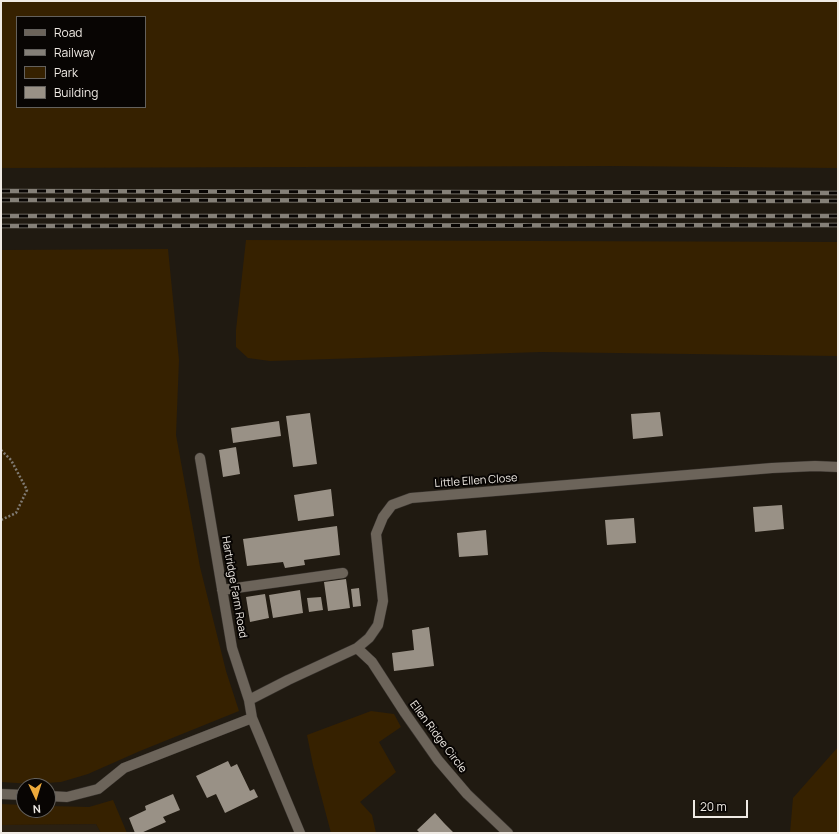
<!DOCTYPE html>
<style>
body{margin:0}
#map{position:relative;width:839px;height:834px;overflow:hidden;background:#201a11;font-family:Manrope,sans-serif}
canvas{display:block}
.frame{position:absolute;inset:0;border:2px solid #efeae4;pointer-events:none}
.legend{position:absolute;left:16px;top:16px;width:130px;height:92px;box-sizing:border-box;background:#080503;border:1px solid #64615d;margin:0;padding:5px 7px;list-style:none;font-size:12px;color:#efeae4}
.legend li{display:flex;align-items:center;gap:8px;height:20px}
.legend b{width:20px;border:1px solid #64615d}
.north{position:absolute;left:16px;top:778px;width:40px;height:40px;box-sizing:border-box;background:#080503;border:1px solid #64615d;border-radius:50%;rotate:176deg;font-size:11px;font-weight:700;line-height:16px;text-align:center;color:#efeae4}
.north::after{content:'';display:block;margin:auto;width:14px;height:18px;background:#eca93b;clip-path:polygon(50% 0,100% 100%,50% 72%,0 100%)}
.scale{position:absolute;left:693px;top:800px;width:55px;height:18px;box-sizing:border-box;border:2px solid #efeae4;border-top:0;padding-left:5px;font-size:12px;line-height:14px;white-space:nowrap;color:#efeae4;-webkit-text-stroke:3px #080503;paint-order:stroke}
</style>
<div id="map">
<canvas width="839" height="834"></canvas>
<div class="frame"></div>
<ul class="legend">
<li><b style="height:5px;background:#6c645a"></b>Road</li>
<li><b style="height:5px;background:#858078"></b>Railway</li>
<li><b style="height:11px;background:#362100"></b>Park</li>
<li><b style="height:11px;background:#999186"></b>Building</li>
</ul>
<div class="north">N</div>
<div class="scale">20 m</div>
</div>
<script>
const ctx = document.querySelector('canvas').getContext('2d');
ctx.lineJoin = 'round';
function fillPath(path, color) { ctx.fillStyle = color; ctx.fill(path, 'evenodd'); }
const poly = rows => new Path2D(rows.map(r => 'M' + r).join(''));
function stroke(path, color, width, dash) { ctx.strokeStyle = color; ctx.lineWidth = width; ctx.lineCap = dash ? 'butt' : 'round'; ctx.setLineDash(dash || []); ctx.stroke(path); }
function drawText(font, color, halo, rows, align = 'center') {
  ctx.font = font + ' Manrope,sans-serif'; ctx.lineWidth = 4; ctx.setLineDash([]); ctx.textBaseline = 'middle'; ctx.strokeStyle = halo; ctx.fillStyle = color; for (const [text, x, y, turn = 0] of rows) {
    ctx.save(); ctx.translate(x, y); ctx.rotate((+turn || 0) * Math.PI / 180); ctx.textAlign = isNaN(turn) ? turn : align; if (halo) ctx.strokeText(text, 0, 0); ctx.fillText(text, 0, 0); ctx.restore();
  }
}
fillPath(poly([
 [96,824,101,833,1,833,1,825]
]), '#2a2012');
fillPath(poly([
 [1,1,838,1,838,168,613,166,1,168],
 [17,17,145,17,145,107,17,107],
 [246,240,838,242,838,356,541,352,270,361,248,358,236,347,236,330],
 [168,249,179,360,176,435,200,567,226,671,239,711,140,751,88,774,61,782,32,784,1,782,1,250],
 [371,711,394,714,401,727,379,742,396,772,360,802,372,815,376,833,331,833,313,765,307,735],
 [838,747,838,833,790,833,793,798],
 [113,800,127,833,101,833,96,824,1,825,1,804,24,805,24,810,48,810,48,806,89,807]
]), '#362100');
fillPath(poly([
 [660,412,663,436,633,439,631,414],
 [310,413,317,464,293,467,286,416],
 [279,421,281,436,233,443,231,428],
 [236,447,240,474,223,477,219,450],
 [331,489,334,516,298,521,294,495],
 [782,505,784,529,755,532,753,507],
 [634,518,636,543,607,545,605,520],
 [337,526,340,555,304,560,305,565,285,568,283,562,247,566,243,539],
 [486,530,488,555,459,557,457,533],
 [346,579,350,608,328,611,324,582],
 [359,588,361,606,353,607,351,589],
 [300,590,303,613,273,618,269,595],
 [265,594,269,618,250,622,246,597],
 [321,597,323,610,309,612,307,598],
 [429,627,434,666,394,671,392,653,414,650,412,630],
 [228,761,231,767,237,764,250,791,254,789,258,797,225,813,216,794,207,798,196,776],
 [173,794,180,810,163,817,166,822,141,833,135,833,129,818,146,810,145,806],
 [435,813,444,823,454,833,420,833,417,830]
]), '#999186');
const minor = poly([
 [200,458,232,648,249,700,252,718,300,833],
 [222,590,343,573],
 [357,648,372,662,405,713,438,760,467,794,508,833],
 [249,700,288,680,357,648,369,638,378,625,383,601,376,534,383,517,392,505,411,498,772,468,815,466,838,467],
 [1,794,24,795],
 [48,796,67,797,98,789,124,768,252,718]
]);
stroke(minor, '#38332e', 11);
stroke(poly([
 [1,450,11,460,27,490,16,513,1,520]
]), '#807b73', 2.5, [2, 2]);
stroke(minor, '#6c645a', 10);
const rail = poly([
 [1,191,838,193],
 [1,200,838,201],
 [1,216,838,216],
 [1,226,838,225]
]);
stroke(rail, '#858078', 4.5);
stroke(rail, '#080503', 3, [9]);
drawText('11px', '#efeae4', '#080503', [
 ["Little Ellen Close",476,481,-4],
 ["Hartridge Farm Road",234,587,80],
 ["Ellen Ridge Circle",438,737,53]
]);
</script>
